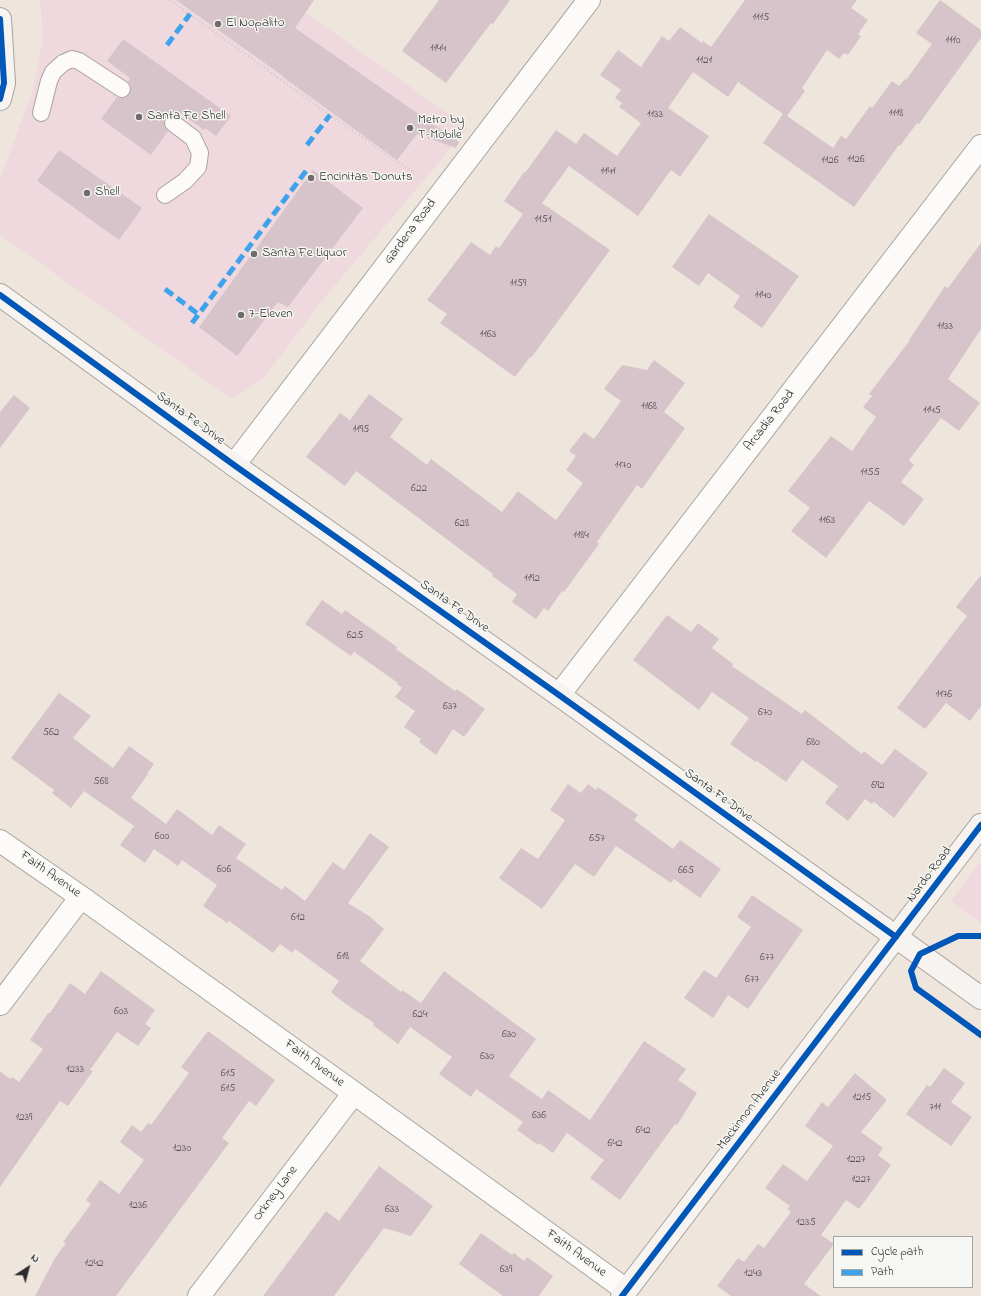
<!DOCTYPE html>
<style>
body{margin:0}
#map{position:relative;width:981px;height:1296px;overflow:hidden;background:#eee6dc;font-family:"Indie Flower",sans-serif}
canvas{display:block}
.legend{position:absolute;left:833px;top:1236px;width:140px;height:52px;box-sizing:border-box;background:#f6f6f2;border:1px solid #a5a5a2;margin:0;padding:5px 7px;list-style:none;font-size:12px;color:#2b2b2b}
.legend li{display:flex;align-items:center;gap:8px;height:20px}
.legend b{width:20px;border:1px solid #a5a5a2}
.north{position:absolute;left:8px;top:1248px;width:40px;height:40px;-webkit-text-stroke:3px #f6f6f2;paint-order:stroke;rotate:36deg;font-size:11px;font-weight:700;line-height:16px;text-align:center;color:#2b2b2b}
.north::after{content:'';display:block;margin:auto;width:14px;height:18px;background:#2b2b2b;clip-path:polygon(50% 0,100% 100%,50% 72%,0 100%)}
</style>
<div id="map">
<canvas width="981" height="1296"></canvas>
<ul class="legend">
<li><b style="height:5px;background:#0057b8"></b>Cycle path</li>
<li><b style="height:5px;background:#3ea3eb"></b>Path</li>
</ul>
<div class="north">N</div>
</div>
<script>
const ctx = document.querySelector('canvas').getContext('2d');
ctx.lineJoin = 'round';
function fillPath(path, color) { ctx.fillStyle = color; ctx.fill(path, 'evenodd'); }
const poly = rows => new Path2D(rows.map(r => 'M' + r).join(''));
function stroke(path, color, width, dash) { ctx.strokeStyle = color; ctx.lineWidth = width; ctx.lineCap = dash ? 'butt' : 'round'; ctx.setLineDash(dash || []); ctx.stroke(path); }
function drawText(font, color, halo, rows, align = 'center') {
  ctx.font = font + ' "Indie Flower",sans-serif'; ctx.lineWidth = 3; ctx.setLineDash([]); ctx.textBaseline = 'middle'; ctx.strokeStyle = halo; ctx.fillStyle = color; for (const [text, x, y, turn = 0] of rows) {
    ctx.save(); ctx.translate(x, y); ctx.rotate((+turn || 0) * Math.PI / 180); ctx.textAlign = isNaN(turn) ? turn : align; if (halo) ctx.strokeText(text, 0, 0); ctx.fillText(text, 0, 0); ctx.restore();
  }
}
fillPath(poly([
 [40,0,288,0,468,128,326,296,263,379,232,399,0,235,0,179,33,90,43,37],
 [981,861,981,923,951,901]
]), '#f0d9de');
fillPath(poly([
 [176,0,314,0,295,28,459,142,456,148,417,134,397,160,283,77,283,76],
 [439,0,510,0,493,24,491,23,446,83,402,51],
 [745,0,857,0,851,8,868,20,858,34,861,36,848,55,844,53,839,59,827,50,802,88,805,91,787,116,833,148,841,136,846,139,870,106,872,108,892,81,899,86,905,79,906,80,932,44,916,33,940,0,981,30,981,38,919,124,917,123,900,146,899,145,854,207,763,143,783,114,738,82,728,97,693,72,668,108,709,136,680,177,671,170,638,216,569,166,542,203,610,250,531,358,530,357,515,377,440,323,447,314,427,300,471,242,490,255,496,246,499,248,523,214,504,201,524,172,525,173,556,130,576,144,584,133,617,156,641,123,619,107,622,103,615,98,621,90,600,75,618,50,641,67,662,36,669,41,680,27,702,43,703,41,711,47],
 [123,39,231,116,216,136,205,128,204,130,180,113,179,115,175,114,170,114,166,117,164,122,164,127,168,131,151,155,101,119,117,97,121,98,126,98,130,94,131,90,131,85,128,82,130,78,107,61],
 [59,150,142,208,119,240,37,181],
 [313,170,363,208,288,307,278,302,237,356,199,327],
 [709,214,799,276,762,328,733,307,740,296,708,273,699,286,672,267],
 [981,243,981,329,948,379,980,403,959,431,941,418,909,460,914,465,901,482,924,499,904,526,869,501,826,558,791,531,810,508,788,491,831,436,852,451,876,417,863,407,872,396,869,394,910,340,909,340,945,286,948,288],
 [654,360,685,383,664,412,685,428,642,489,637,485,597,542,599,544,564,592,562,591,548,611,544,608,536,619,512,602,517,594,492,576,493,574,356,471,345,486,306,457,340,413,350,420,369,394,403,419,390,437,427,465,431,459,502,512,518,491,556,520,583,483,566,470,576,456,569,451,584,432,594,439,621,401,604,389,622,365,647,370],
 [14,395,30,408,0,448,0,412],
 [981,575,981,706,970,721,946,703,925,729,897,708,967,616,956,607],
 [322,600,342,614,345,610,397,647,396,649,455,691,457,689,485,709,464,737,453,729,436,755,419,742,421,739,404,727,415,711,395,697,402,688,397,684,398,683,354,652,351,656,305,624],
 [667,615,691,632,698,623,719,639,712,648,733,664,732,666,802,714,805,710,862,754,864,751,882,765,895,749,928,773,894,818,874,802,872,804,865,799,848,821,825,803,838,786,802,760,786,782,757,761,756,762,730,744,749,718,712,692,699,710,633,660],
 [59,693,91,716,73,738,113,768,129,746,154,764,147,774,148,774,131,798,166,824,177,809,212,835,219,825,246,844,236,858,282,890,285,886,305,901,333,862,344,870,370,833,389,847,348,903,369,916,384,929,360,961,401,992,402,990,421,1003,444,971,536,1039,509,1076,542,1099,548,1090,590,1120,644,1041,686,1069,678,1080,697,1093,677,1125,675,1124,620,1200,590,1178,604,1160,567,1133,553,1153,539,1143,538,1145,517,1130,523,1122,476,1089,471,1097,439,1074,452,1057,410,1027,398,1044,373,1025,374,1023,343,1002,331,992,339,981,295,949,292,953,280,944,273,953,229,921,227,923,203,906,217,885,182,860,178,866,154,849,145,863,120,845,134,826,84,791,71,808,52,793,54,790,11,758],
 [568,784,581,793,588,784,596,790,598,787,638,815,634,820,673,849,680,840,721,869,700,898,674,879,671,883,616,846,594,877,575,864,542,909,499,878,521,848,538,859,565,820,550,810],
 [752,895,803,930,748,1009,728,995,713,1018,684,998,704,970,716,978,751,927,737,917],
 [101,971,155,1010,145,1024,151,1028,138,1046,117,1032,90,1070,93,1071,68,1106,60,1101,0,1187,0,1071,10,1079,12,1077,19,1082,43,1049,30,1040,48,1013,50,1013,70,983,85,994],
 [208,1031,275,1080,256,1106,249,1101,222,1138,229,1143,116,1296,35,1296,55,1258,66,1243,63,1242,91,1204,86,1200,100,1180,119,1194,144,1160,120,1142,132,1125,141,1132,148,1123,151,1125,189,1073,181,1067],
 [944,1068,965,1083,951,1102,972,1117,951,1146,906,1114,927,1085,930,1087],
 [855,1073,887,1100,861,1132,883,1148,878,1155,891,1165,859,1209,846,1200,821,1235,834,1244,804,1284,821,1296,731,1296,717,1286,738,1258,744,1262,758,1244,764,1248,791,1212,787,1209,790,1206,765,1188,783,1164,807,1181,833,1146,805,1126,822,1102,828,1107],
 [379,1166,433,1206,411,1236,384,1228,334,1296,263,1296,326,1211,339,1221],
 [481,1233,512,1255,514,1253,524,1261,527,1257,553,1276,539,1296,503,1296,459,1264]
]), '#d6c4ca');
const lane = poly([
 [41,113,49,81,53,72,63,63,72,59,79,61,122,89],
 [165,195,185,181,198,167,200,153,193,138,173,123]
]);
const street = poly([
 [234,465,589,0],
 [559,695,981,146],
 [0,841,81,897,354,1093,626,1290],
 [0,1004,81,897],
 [199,1296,354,1093]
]);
const secondary = poly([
 [0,19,4,83,0,99],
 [0,295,234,465,559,695,981,998],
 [622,1296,981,825]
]);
stroke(lane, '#a8a39d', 18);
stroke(street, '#a8a39d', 24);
stroke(secondary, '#a8a39d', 24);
stroke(poly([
 [170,0,330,115,414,173]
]), '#cbcac8', 2.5, [1, 3]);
stroke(lane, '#fcfbfa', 16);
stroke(street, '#fcfbfa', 22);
stroke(secondary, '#f6f3f0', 22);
stroke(poly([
 [167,45,190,14],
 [307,145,330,115],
 [165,289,198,314],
 [192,323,306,171]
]), '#3ea3eb', 5, [10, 5]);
stroke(poly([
 [0,19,4,83,0,99],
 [0,295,234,465,559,695,896,937],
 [981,936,958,936,920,954,911,971,916,988,981,1035],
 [622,1296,981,825]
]), '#0057b8', 6);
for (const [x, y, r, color] of [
 [218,24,4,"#6f6c69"],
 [139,117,4,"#6f6c69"],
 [410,128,4,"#6f6c69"],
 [311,178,4,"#6f6c69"],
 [87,193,4,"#6f6c69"],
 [254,254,4,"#6f6c69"],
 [241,315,4,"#6f6c69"]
]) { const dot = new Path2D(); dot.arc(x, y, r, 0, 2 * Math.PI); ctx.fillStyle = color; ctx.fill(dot); stroke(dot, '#f6f6f2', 1.5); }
drawText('11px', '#565153', null, [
 ["1115",761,18],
 ["1110",953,41],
 ["1144",438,49],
 ["1121",704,61],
 ["1118",896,114],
 ["1133",655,115],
 ["1126",856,160],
 ["1126",830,161],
 ["1141",608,172],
 ["1151",543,220],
 ["1159",518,284],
 ["1140",763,296],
 ["1133",945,327],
 ["1163",488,335],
 ["1168",649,407],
 ["1145",932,411],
 ["1195",361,430],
 ["1170",623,466],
 ["1155",870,473],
 ["622",419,489],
 ["1163",827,521],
 ["628",462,524],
 ["1184",581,536],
 ["1192",532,579],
 ["625",355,636],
 ["1176",944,695],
 ["637",450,707],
 ["670",765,713],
 ["562",51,733],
 ["680",813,743],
 ["568",101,782],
 ["692",878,786],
 ["600",162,837],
 ["657",597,839],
 ["606",224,870],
 ["665",686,871],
 ["612",298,918],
 ["618",343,957],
 ["677",767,958],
 ["677",752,980],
 ["603",121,1012],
 ["624",420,1015],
 ["630",509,1035],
 ["630",487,1057],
 ["1233",75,1070],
 ["615",228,1074],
 ["615",228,1089],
 ["1215",862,1098],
 ["711",935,1108],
 ["636",539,1116],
 ["1239",24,1118],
 ["642",643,1131],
 ["642",615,1144],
 ["1230",182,1149],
 ["1227",856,1160],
 ["1227",861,1180],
 ["1236",138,1206],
 ["633",392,1210],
 ["1235",806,1223],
 ["1242",94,1264],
 ["639",506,1270],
 ["1243",753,1274]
]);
drawText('13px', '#2b2b2b', '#f6f6f2', [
 ["El Nopalito",226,24],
 ["Santa Fe Shell",147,117],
 ["Metro by",418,121],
 ["T-Mobile",418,136],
 ["Encinitas Donuts",319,178],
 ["Shell",95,193],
 ["Santa Fe Liquor",262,254],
 ["7-Eleven",249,315]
], 'left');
drawText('13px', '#2b2b2b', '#f6f6f2', [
 ["Gardena Road",411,232,-53],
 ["Santa Fe Drive",190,419,36],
 ["Arcadia Road",770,421,-52],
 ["Santa Fe Drive",454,607,35],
 ["Santa Fe Drive",718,796,36],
 ["Faith Avenue",50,875,35],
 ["Nardo Road",930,875,-53],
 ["Faith Avenue",314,1064,36],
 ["Mackinnon Avenue",750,1110,-53],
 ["Orkney Lane",276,1194,-53],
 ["Faith Avenue",576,1254,36]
]);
</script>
